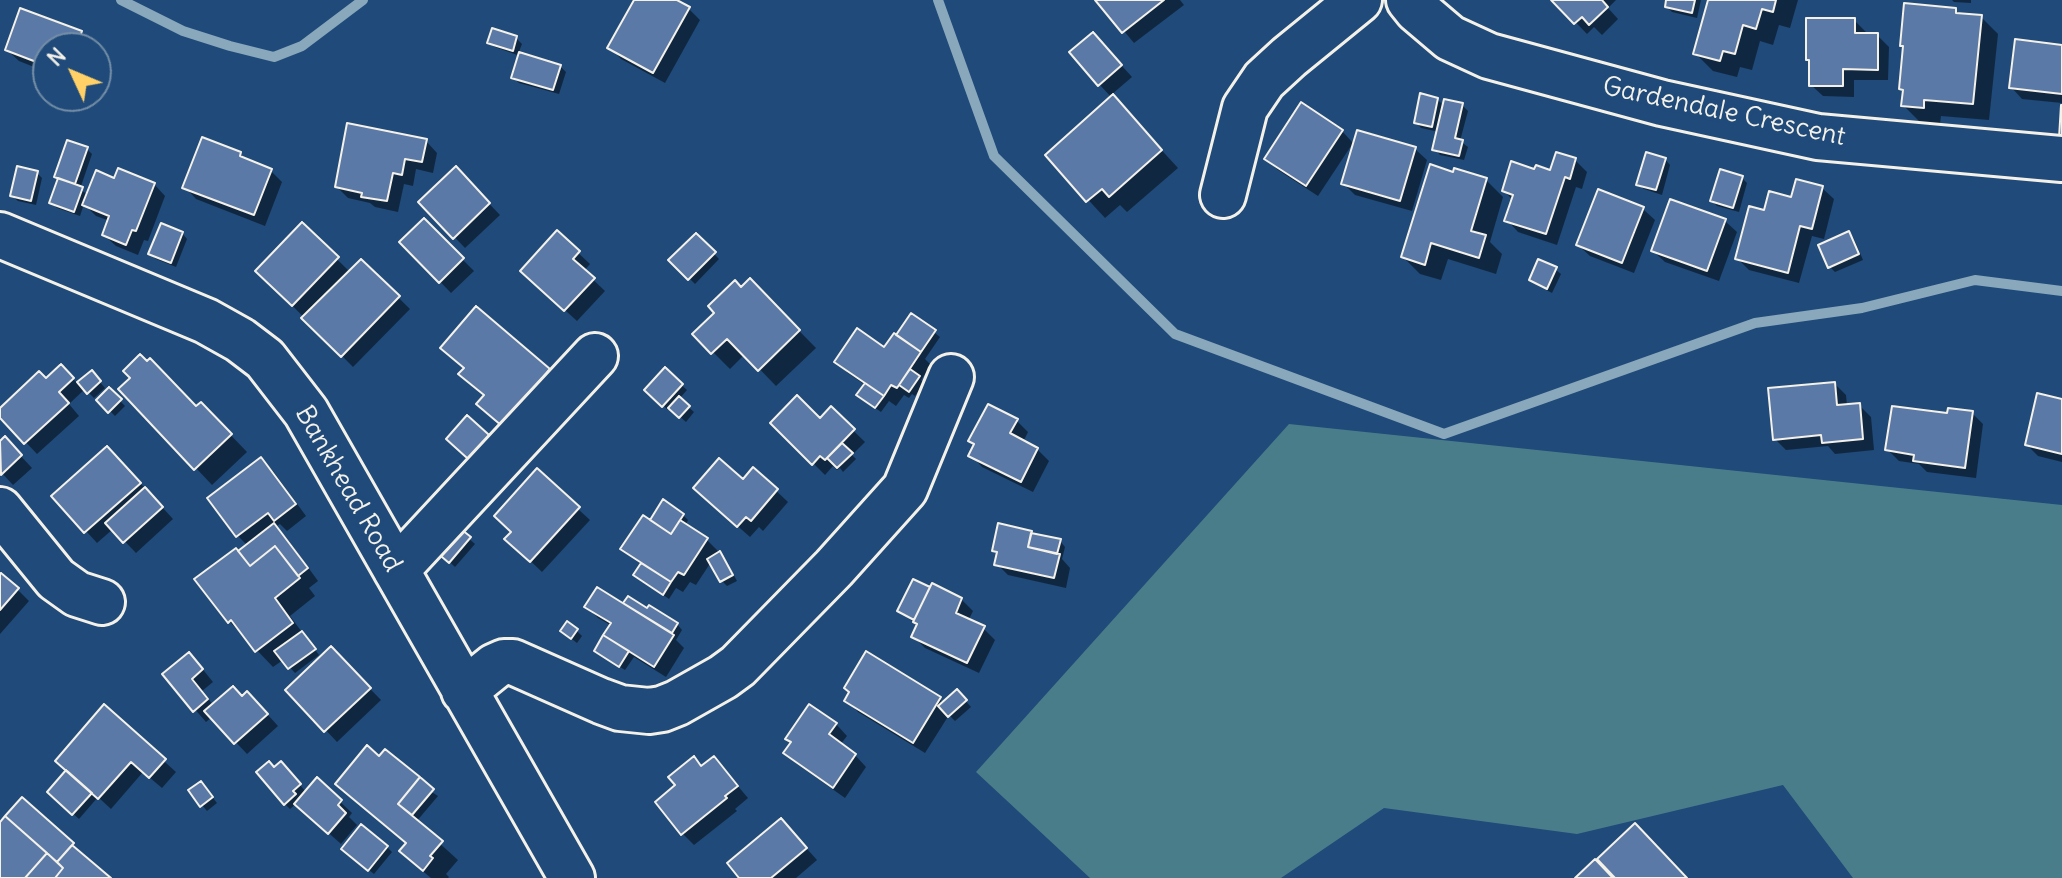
<!DOCTYPE html>
<style>
body{margin:0}
#map{position:relative;width:2062px;height:878px;overflow:hidden;background:#1f4a7a;font-family:Delius,sans-serif}
canvas{display:block}
.north{position:absolute;left:32px;top:32px;width:80px;height:80px;box-sizing:border-box;background:#1f4a7a;border:2px solid #748da6;border-radius:50%;rotate:314deg;font-size:22px;font-weight:700;line-height:32px;text-align:center;color:#f4f1e8}
.north::after{content:'';display:block;margin:auto;width:28px;height:36px;background:#ffd166;clip-path:polygon(50% 0,100% 100%,50% 72%,0 100%)}
</style>
<div id="map">
<canvas width="2062" height="878"></canvas>
<div class="north">N</div>
</div>
<script>
const ctx = document.querySelector('canvas').getContext('2d');
ctx.lineJoin = 'round';
function fillPath(path, color) { ctx.fillStyle = color; ctx.fill(path, 'evenodd'); }
const poly = rows => new Path2D(rows.map(r => 'M' + r).join(''));
function stroke(path, color, width, dash) { ctx.strokeStyle = color; ctx.lineWidth = width; ctx.lineCap = dash ? 'butt' : 'round'; ctx.setLineDash(dash || []); ctx.stroke(path); }
function drawText(font, color, halo, rows, align = 'center') {
  ctx.font = font + ' Delius,sans-serif'; ctx.lineWidth = 7; ctx.setLineDash([]); ctx.textBaseline = 'middle'; ctx.strokeStyle = halo; ctx.fillStyle = color; for (const [text, x, y, turn = 0] of rows) {
    ctx.save(); ctx.translate(x, y); ctx.rotate((+turn || 0) * Math.PI / 180); ctx.textAlign = isNaN(turn) ? turn : align; if (halo) ctx.strokeText(text, 0, 0); ctx.fillText(text, 0, 0); ctx.restore();
  }
}
fillPath(poly([
 [1289,424,2062,505,2062,878,1853,878,1783,785,1577,834,1384,808,1281,878,1090,878,976,772]
]), '#4a7d8a');
fillPath(poly([
 [636,0,673,0,689,9,700,20,665,83,621,59,610,47],
 [1098,0,1180,0,1184,5,1134,43],
 [1554,0,1616,0,1608,8,1618,19,1602,35,1594,27,1587,34],
 [1668,0,1701,0,1697,18,1672,12,1667,7],
 [1710,0,1798,0,1790,28,1779,25,1773,45,1760,41,1752,70,1740,67,1737,77,1713,71,1696,54],
 [1952,0,1971,0,1971,3,1954,2],
 [1955,10,1961,15,1981,17,1998,34,1989,120,1941,116,1940,124,1920,122,1903,105,1905,92,1901,89,1905,48,1902,46],
 [1854,20,1866,32,1866,35,1877,35,1889,47,1888,80,1854,80,1854,97,1823,96,1811,85],
 [81,33,92,44,91,48,48,48,48,80,39,69,19,61,7,50],
 [516,38,522,44,518,54,560,66,566,72,559,94,519,83,513,77,520,56,495,47,489,42],
 [1104,46,1132,77,1111,95,1178,168,1127,212,1120,205,1105,218,1047,155,1112,98,1099,84],
 [2062,47,2062,103,2022,99,2011,87],
 [1437,99,1445,107,1462,105,1468,111,1460,141,1468,147,1464,160,1440,155,1435,149,1439,132,1421,128,1416,122],
 [1342,131,1353,143,1318,196,1278,170,1266,158],
 [426,141,437,153,433,173,416,169,413,186,404,184,398,212,375,207,370,203,348,198,337,187],
 [87,149,92,154,80,189,88,195,115,180,154,184,165,196,148,241,144,240,138,255,116,246,104,235,110,221,96,216,84,204,80,216,57,208,52,203],
 [1415,149,1427,160,1412,211,1355,195,1343,183],
 [240,154,248,162,271,171,282,182,265,226,196,199,185,187],
 [1665,159,1670,165,1662,195,1644,189,1638,184],
 [1575,160,1587,172,1582,189,1576,187,1557,245,1518,232,1507,220,1513,200,1504,191,1536,171,1552,172],
 [456,169,500,215,465,248,421,202],
 [1455,170,1486,180,1503,197,1490,242,1502,254,1496,274,1448,259,1441,280,1420,274,1403,257],
 [37,173,42,178,36,205,18,201,12,196],
 [1742,178,1747,183,1739,212,1717,206,1712,201],
 [1822,188,1834,199,1824,239,1812,236,1799,283,1749,270,1737,258,1766,213,1792,199],
 [1643,209,1655,220,1634,273,1590,256,1578,245],
 [424,221,474,271,451,293,402,242],
 [1725,221,1737,232,1719,281,1665,262,1653,251],
 [302,225,350,272,361,261,410,309,353,367,258,271],
 [182,233,187,239,176,267,156,259,150,254],
 [557,233,590,264,584,271,605,291,577,321,534,282],
 [1849,233,1854,239,1863,260,1835,272,1830,267],
 [696,235,719,259,695,284,671,260],
 [1555,269,1561,274,1552,293,1537,285,1531,280],
 [750,281,816,348,776,386,745,354,730,369,695,334],
 [476,308,549,371,566,387,520,441,479,404,485,397,461,374,465,369,443,348],
 [912,315,940,337,925,359,931,365,921,380,924,383,915,396,912,394,909,398,904,395,896,406,889,401,881,412,864,400,865,385,848,373,836,361,885,350,903,342],
 [61,367,78,384,91,372,105,388,94,398,85,389,69,404,79,416,37,454,0,415,0,410,46,381],
 [665,370,687,390,679,399,694,412,686,422,670,408,668,410,647,390],
 [1835,384,1846,395,1847,406,1859,405,1871,417,1874,450,1835,454,1828,446,1786,450,1775,439],
 [109,390,125,406,115,416,99,400],
 [2062,401,2062,462,2038,456,2027,445],
 [201,404,247,452,212,485,196,468,196,409],
 [831,409,865,442,852,455,856,459,843,472,840,468,837,470,833,466,825,475,773,423,820,421],
 [1972,413,1983,424,1976,478,1927,472,1919,464,1899,461,1887,449,1949,416],
 [1017,421,1028,432,1023,442,1037,449,1049,461,1033,492,982,467,971,455,975,446,971,441],
 [5,439,32,468,13,485,0,471,0,443],
 [261,459,273,471,306,516,287,531,280,524,275,527,286,537,318,581,309,588,315,596,290,616,319,655,295,673,283,660,273,667,229,621,238,553,248,546,237,535],
 [119,460,173,519,136,553,113,529,97,543,54,496],
 [754,470,788,502,763,531,759,527,750,537,707,499,743,482],
 [578,509,590,520,542,572,519,550,513,532],
 [683,515,688,520,685,526,707,540,718,551,725,559,737,581,727,586,722,581,711,562,696,585,690,582,683,592,676,588,669,599,635,575,642,565,623,549,650,522],
 [457,528,475,544,455,567,438,551],
 [1033,536,1060,541,1065,547,1062,559,1070,568,1066,588,1008,575,997,564,999,555,994,550],
 [0,577,18,590,29,601,0,634],
 [914,581,930,590,961,599,973,611,968,621,983,628,995,640,979,673,925,648,913,636,919,626,899,611],
 [626,602,677,624,682,630,676,640,684,648,666,677,634,657,625,670,602,656,612,626,598,618,587,606,633,609],
 [576,630,582,636,577,643,568,636],
 [331,649,381,700,337,742,288,690],
 [867,654,945,703,957,691,971,707,955,721,949,715,925,753,858,712,847,700],
 [200,666,213,682,202,691,214,706,242,699,259,705,278,726,247,754,212,717,206,722,165,675],
 [104,707,176,772,162,788,143,772,111,809,98,797,79,819,49,792,68,771],
 [836,724,847,736,840,745,855,755,866,767,845,798,797,764,786,753],
 [714,758,748,798,735,809,737,811,694,845,683,834,702,768],
 [380,759,438,796,416,822,458,860,446,874,449,877,448,878,431,878,419,868,402,851,407,844,355,801,338,784],
 [286,769,306,792,317,780,352,813,349,817,357,825,341,844,296,804,290,809,285,804,274,770],
 [206,789,217,803,207,811,190,791],
 [792,832,817,860,796,878,742,878],
 [387,847,392,852,374,874,349,854]
]), '#0007');
stroke(poly([
 [121,0,183,31,230,46,274,57,302,46,363,0],
 [938,0,994,156,1175,334,1444,434,1755,323,1862,308,1975,280,2062,291]
]), '#89a8bb', 10);
const building = poly([
 [634,0,677,0,690,7,653,73,607,48,634,0],
 [1095,0,1164,0,1122,33,1095,0],
 [1551,0,1602,0,1608,7,1589,25,1582,17,1574,24,1551,0],
 [1666,0,1695,0,1692,13,1665,7,1666,0],
 [1708,0,1776,0,1773,12,1762,9,1756,29,1743,25,1735,54,1723,51,1720,61,1693,54,1708,0],
 [1904,3,1956,8,1956,13,1982,15,1973,104,1924,100,1924,108,1901,106,1903,90,1899,89,1903,46,1900,46,1904,3],
 [20,8,82,31,76,48,48,48,48,75,36,71,39,63,5,50,20,8],
 [1806,18,1855,18,1855,33,1878,33,1878,70,1843,69,1843,86,1809,86,1809,60,1806,60,1806,18],
 [492,28,517,36,513,51,487,43,492,28],
 [1093,32,1122,65,1098,86,1069,52,1093,32],
 [2015,39,2062,45,2062,94,2009,88,2015,39],
 [519,52,561,65,553,90,511,78,519,52],
 [1420,93,1438,98,1432,127,1414,123,1420,93],
 [1113,94,1162,150,1109,197,1102,189,1086,202,1045,155,1113,94],
 [1444,99,1463,103,1455,138,1463,140,1459,156,1432,150,1444,99],
 [1301,102,1343,130,1306,186,1264,159,1301,102],
 [2061,105,2062,105,2062,139,2059,138,2061,105],
 [347,123,427,139,422,162,405,159,402,175,393,173,387,201,361,197,362,193,335,187,347,123],
 [1357,130,1416,147,1400,201,1341,184,1357,130],
 [202,137,241,152,240,156,272,169,254,215,182,188,202,137],
 [67,140,88,147,75,184,54,177,67,140],
 [1556,152,1576,158,1570,179,1565,177,1546,234,1504,221,1513,195,1502,191,1511,161,1534,169,1536,165,1550,170,1556,152],
 [1646,152,1666,158,1656,190,1636,185,1646,152],
 [1430,164,1453,172,1454,168,1487,178,1471,231,1486,235,1479,258,1431,243,1425,265,1401,257,1430,164],
 [17,166,38,171,31,201,10,196,17,166],
 [456,166,490,203,453,239,418,202,456,166],
 [118,168,155,183,136,231,132,230,126,245,102,235,109,216,82,205,96,170,114,178,118,168],
 [1720,169,1743,176,1733,208,1710,201,1720,169],
 [58,178,83,187,74,212,49,203,58,178],
 [1796,179,1823,186,1812,229,1800,226,1788,273,1735,259,1749,206,1764,210,1769,191,1791,197,1796,179],
 [1598,189,1644,207,1622,263,1576,245,1598,189],
 [1670,199,1726,219,1707,271,1651,251,1670,199],
 [424,218,464,258,439,283,399,242,424,218],
 [302,222,339,257,292,306,255,271,302,222],
 [161,223,183,232,171,263,148,254,161,223],
 [557,230,580,251,573,259,595,278,564,311,520,271,557,230],
 [1849,231,1859,254,1828,268,1818,245,1849,231],
 [696,233,716,252,688,280,668,260,696,233],
 [361,259,400,296,341,357,301,318,361,259],
 [1538,259,1557,267,1547,289,1529,280,1538,259],
 [750,278,800,330,758,371,727,339,711,354,692,334,714,313,708,306,735,280,741,287,750,278],
 [476,306,550,369,502,426,476,404,484,395,458,374,464,368,440,348,476,306],
 [911,313,936,330,921,352,896,335,911,313],
 [857,328,884,347,894,333,921,352,897,388,891,385,884,396,834,362,857,328],
 [140,354,147,361,150,358,196,406,201,402,232,434,194,470,118,389,130,378,123,371,140,354],
 [61,364,74,378,59,392,69,403,24,444,0,418,0,408,39,371,46,378,61,364],
 [665,367,683,384,662,407,644,390,665,367],
 [910,369,920,376,909,392,899,385,910,369],
 [92,370,101,381,87,394,77,382,92,370],
 [1835,382,1837,405,1860,403,1863,439,1822,443,1821,435,1773,440,1768,388,1835,382],
 [865,383,884,396,875,408,856,395,865,383],
 [109,387,122,399,108,413,96,400,109,387],
 [2037,393,2062,399,2062,454,2025,445,2037,393],
 [797,395,820,418,831,406,855,429,825,460,820,456,812,465,770,423,797,395],
 [679,396,690,406,679,418,668,408,679,396],
 [988,404,1018,419,1010,433,1038,448,1021,482,968,456,974,444,968,441,988,404],
 [1892,406,1947,413,1948,408,1973,411,1965,468,1913,461,1914,455,1885,450,1892,406],
 [467,415,498,443,477,467,446,439,467,415],
 [5,436,22,455,1,475,0,441,5,436],
 [842,443,853,453,837,468,827,458,842,443],
 [107,446,141,483,84,533,51,496,107,446],
 [261,457,296,504,274,521,268,513,236,537,207,498,261,457],
 [719,458,743,479,753,467,778,489,751,521,746,517,737,527,693,488,719,458],
 [537,468,580,507,530,562,504,539,511,532,494,516,537,468],
 [145,487,163,507,123,543,105,523,145,487],
 [663,499,684,514,671,534,650,520,663,499],
 [643,515,671,534,680,520,708,538,684,575,678,572,671,582,620,549,643,515],
 [274,523,308,568,298,576,275,546,250,566,238,551,274,523],
 [998,523,1032,531,1028,547,1060,554,1054,578,994,565,997,552,992,551,998,523],
 [457,526,471,537,449,563,435,551,457,526],
 [1031,533,1061,539,1057,554,1028,547,1031,533],
 [275,546,300,578,275,598,293,623,255,652,231,620,228,623,194,579,236,548,250,566,275,546],
 [720,551,733,575,720,582,707,559,720,551],
 [641,563,671,582,663,595,633,575,641,563],
 [1,573,19,588,0,610,0,574,1,573],
 [913,579,930,587,914,620,897,611,913,579],
 [932,583,962,598,956,613,985,626,967,663,911,637,917,624,913,622,932,583],
 [597,587,674,635,654,667,603,635,611,623,584,607,597,587],
 [628,596,647,608,649,605,678,623,672,633,623,603,628,596],
 [567,621,578,629,571,639,560,631,567,621],
 [302,631,316,649,288,669,274,651,302,631],
 [603,635,629,651,619,667,594,651,603,635],
 [331,646,371,688,324,732,285,690,331,646],
 [866,651,941,697,913,743,844,701,849,692,844,688,866,651],
 [189,652,203,669,192,679,208,699,193,712,162,674,189,652],
 [233,686,242,696,247,691,268,714,234,744,204,711,233,686],
 [957,689,967,700,948,717,938,706,957,689],
 [104,704,166,759,149,778,131,762,98,799,55,761,104,704],
 [809,704,837,723,829,734,856,754,833,788,783,753,791,742,785,739,809,704],
 [367,745,379,756,385,749,420,777,398,804,443,841,430,856,433,858,423,871,399,851,406,843,335,784,367,745],
 [694,756,701,766,714,756,738,786,725,796,727,798,681,835,655,802,675,785,668,777,694,756],
 [269,761,274,767,281,761,301,784,293,791,296,794,284,805,256,772,269,761],
 [66,770,92,793,72,815,47,792,66,770],
 [317,777,342,800,338,805,346,813,328,834,294,804,317,777],
 [420,777,434,789,412,815,398,804,420,777],
 [201,781,213,797,200,807,188,790,201,781],
 [22,797,74,843,57,862,5,816,22,797],
 [5,816,47,853,25,878,0,878,0,822,5,816],
 [781,818,807,848,771,878,739,878,727,863,781,818],
 [1635,823,1687,878,1615,878,1597,859,1635,823],
 [361,824,388,846,368,871,341,849,361,824],
 [72,845,111,878,55,878,63,868,57,862,72,845],
 [47,853,63,868,55,878,25,878,47,853],
 [1595,859,1613,878,1575,878,1595,859]
]);
fillPath(building, '#5b79a6');
stroke(building, '#f4f1e8', 2);
const minor = poly([
 [1409,0,1417,10,1450,38,1489,56,1662,103,1818,137,2062,159],
 [1223,195,1245,108,1264,80,1289,57,1359,0],
 [0,235,206,321,240,340,265,359,306,412,572,878],
 [0,510,56,579,77,594,102,602],
 [396,570,595,356],
 [464,691,495,666,504,662,513,662,601,701,620,708,649,711,662,709,677,703,723,677,738,666,834,568,905,489,951,377]
]);
stroke(minor, '#f4f1e8', 50);
stroke(minor, '#1f4a7a', 44);
drawText('26px', '#f4f1e8', '#1f4a7a', [
 ["Gardendale Crescent",1724,112,12],
 ["Bankhead Road",348,489,60]
]);
</script>
